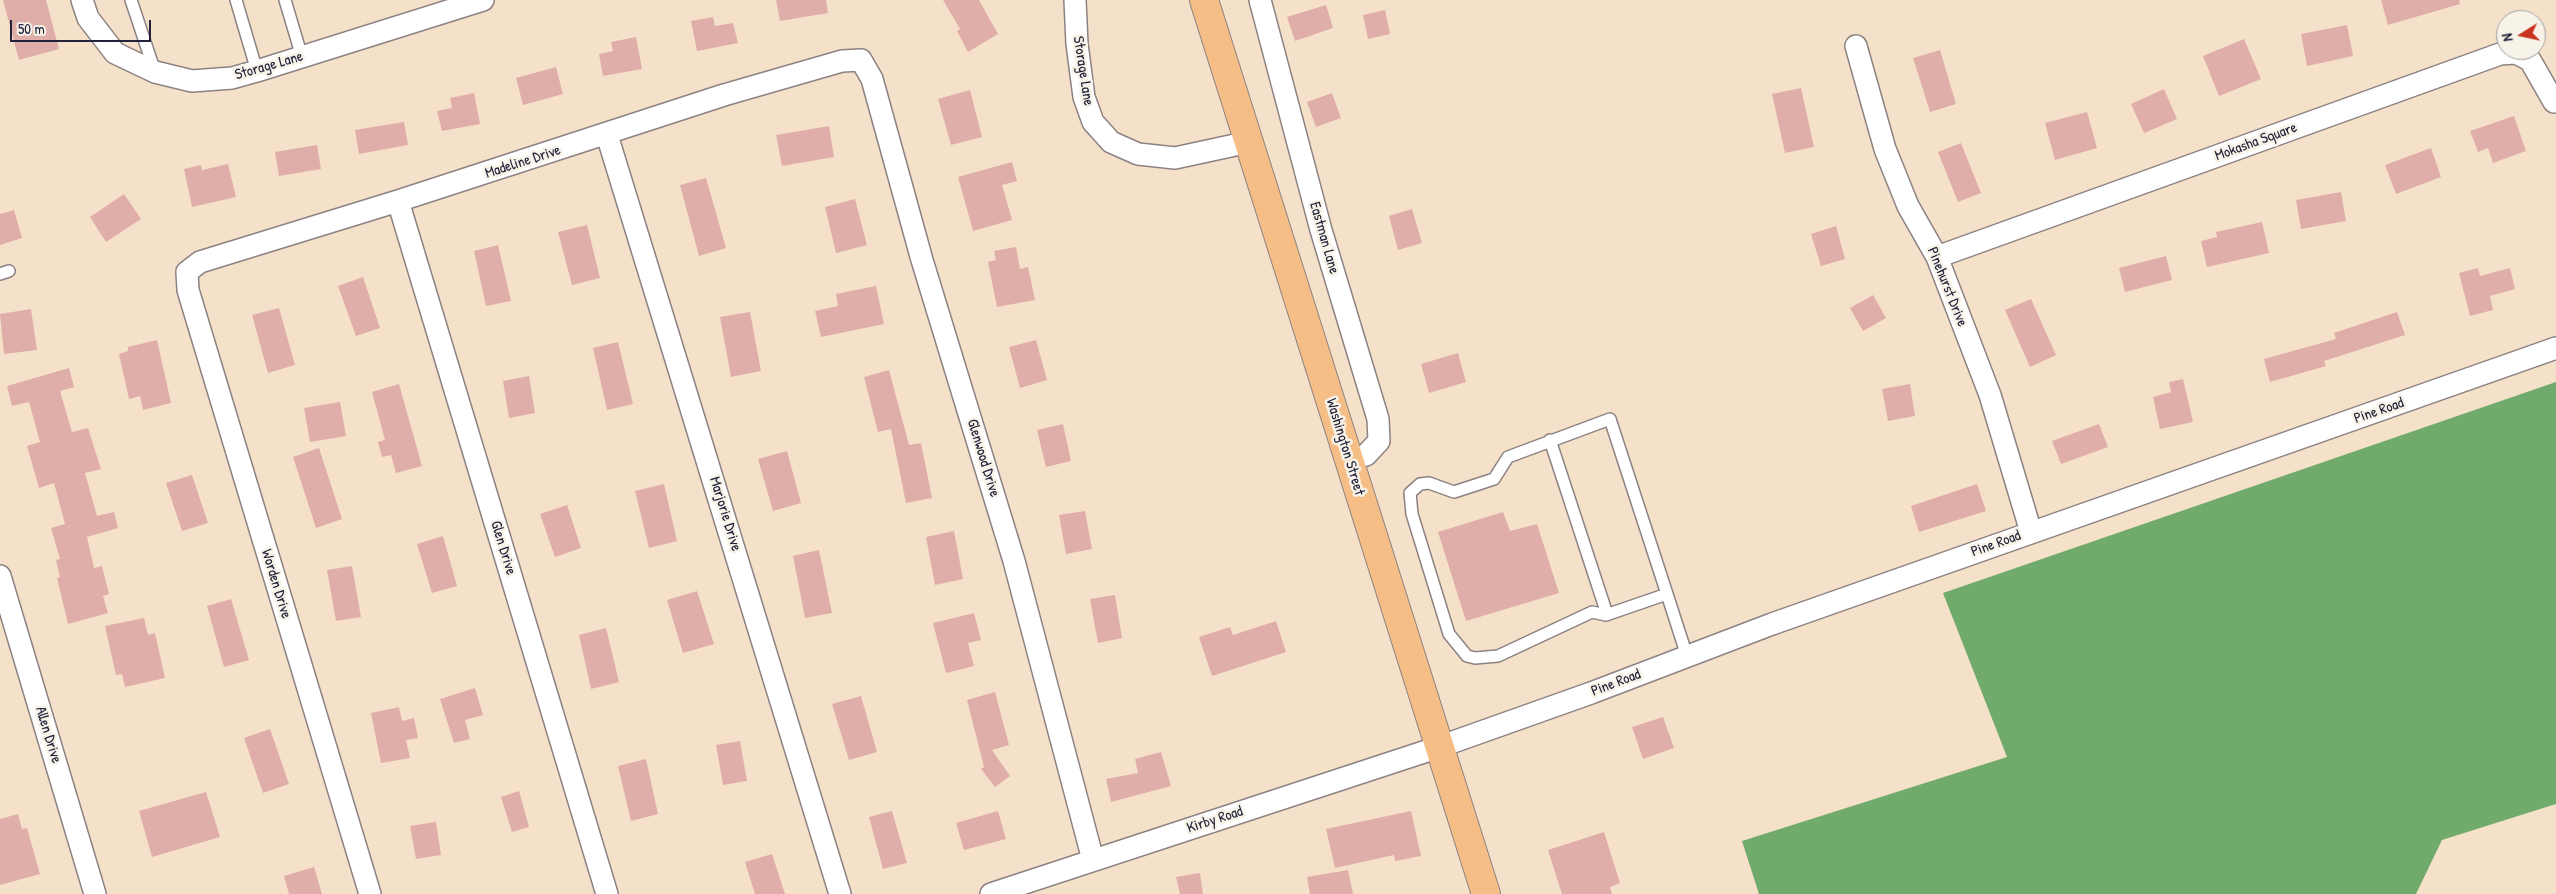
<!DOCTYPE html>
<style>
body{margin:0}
#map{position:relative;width:2556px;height:894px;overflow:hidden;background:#f5e1c9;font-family:"Patrick Hand",sans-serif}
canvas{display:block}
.north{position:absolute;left:2496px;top:10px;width:50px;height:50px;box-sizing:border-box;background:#f7f3e8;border:1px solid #a29fa3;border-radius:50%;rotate:260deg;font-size:14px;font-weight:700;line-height:20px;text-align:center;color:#22223b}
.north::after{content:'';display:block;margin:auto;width:18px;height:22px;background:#c8321e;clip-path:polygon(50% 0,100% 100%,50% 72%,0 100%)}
.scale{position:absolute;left:10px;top:20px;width:141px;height:22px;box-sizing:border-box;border:2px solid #22223b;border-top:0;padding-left:6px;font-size:15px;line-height:18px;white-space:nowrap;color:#22223b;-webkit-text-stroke:4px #f7f3e8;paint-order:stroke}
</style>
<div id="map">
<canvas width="2556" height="894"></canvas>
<div class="north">N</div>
<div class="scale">50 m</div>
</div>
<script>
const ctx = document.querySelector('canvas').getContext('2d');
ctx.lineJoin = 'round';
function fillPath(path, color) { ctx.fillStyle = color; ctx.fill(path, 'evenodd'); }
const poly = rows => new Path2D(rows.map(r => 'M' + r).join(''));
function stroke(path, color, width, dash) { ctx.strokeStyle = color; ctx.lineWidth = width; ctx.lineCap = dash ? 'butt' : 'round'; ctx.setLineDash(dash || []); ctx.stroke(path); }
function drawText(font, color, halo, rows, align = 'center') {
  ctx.font = font + ' "Patrick Hand",sans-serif'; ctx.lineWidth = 5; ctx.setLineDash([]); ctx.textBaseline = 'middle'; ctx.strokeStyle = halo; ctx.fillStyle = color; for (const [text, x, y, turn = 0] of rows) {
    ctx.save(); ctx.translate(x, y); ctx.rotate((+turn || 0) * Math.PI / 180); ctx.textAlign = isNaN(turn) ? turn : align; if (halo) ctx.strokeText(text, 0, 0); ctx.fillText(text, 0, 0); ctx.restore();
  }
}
fillPath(poly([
 [2556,382,2556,804,2442,840,2416,894,1759,894,1742,841,2007,757,1943,593]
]), '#71ab6b');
fillPath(poly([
 [3,0,46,0,59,49,19,60],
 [776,0,826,0,828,13,780,21],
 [943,0,979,0,998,34,968,52,957,31,960,29],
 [2381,0,2459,0,2460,4,2388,25],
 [1326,5,1333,28,1295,41,1287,17],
 [1385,10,1390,34,1368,39,1363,15],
 [713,17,715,26,733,23,738,43,697,51,691,21],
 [2347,25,2353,56,2307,66,2301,34],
 [636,37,642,69,603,76,599,54,613,51,611,42],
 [2244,39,2261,79,2219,96,2203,56],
 [1940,50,1956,104,1930,112,1913,58],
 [556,67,563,94,523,105,516,78],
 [1801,88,1814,147,1785,153,1772,94],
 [2164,89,2177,119,2144,133,2131,104],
 [970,90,982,137,951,145,938,99],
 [474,93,480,124,442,131,437,111,452,108,450,98],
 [1332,93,1341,118,1316,127,1307,102],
 [2087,112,2097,148,2055,160,2045,123],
 [2514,116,2526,151,2493,163,2488,148,2478,152,2470,131],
 [404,122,408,145,359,154,355,130],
 [829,126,834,157,782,166,776,135],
 [1961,143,1981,193,1958,202,1938,152],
 [317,145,321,169,279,176,275,152],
 [2431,148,2441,177,2396,194,2385,165],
 [1012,162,1017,181,1002,185,1012,220,973,231,958,177],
 [228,164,236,197,192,207,184,169,201,165,202,170],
 [706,178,726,248,699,256,680,185],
 [2341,192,2346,221,2301,229,2296,200],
 [124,194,141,219,106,242,90,217],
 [855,199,867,245,836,253,825,207],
 [1412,209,1422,243,1398,250,1389,216],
 [14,210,22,238,0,245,0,214],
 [2262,222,2269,253,2207,267,2201,241,2217,237,2216,232],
 [587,225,600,278,572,285,558,232],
 [1836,226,1845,259,1821,266,1811,234],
 [498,245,511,301,486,306,474,251],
 [1016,247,1020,269,1028,267,1035,300,997,307,988,262,996,260,994,251],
 [2166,256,2172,280,2125,292,2119,268],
 [2478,268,2480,276,2510,268,2515,289,2490,296,2493,310,2470,316,2459,273],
 [363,277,380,328,356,336,338,286],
 [876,286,884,324,821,337,815,311,838,306,836,294],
 [1873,295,1886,318,1863,331,1850,308],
 [2031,299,2056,355,2030,367,2005,310],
 [279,308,295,365,268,373,252,315],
 [31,309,37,350,4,354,0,314],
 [750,312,761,371,731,377,720,317],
 [2397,312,2405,335,2324,361,2326,366,2270,382,2264,359,2336,339,2334,333],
 [157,340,171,403,143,410,140,396,129,399,119,354,128,351,128,347],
 [1036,340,1047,380,1020,388,1009,347],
 [618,342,633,404,607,410,593,348],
 [1458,353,1466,382,1429,393,1421,364],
 [69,368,74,387,60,391,72,432,88,428,94,447,101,469,85,473,97,516,114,512,118,528,87,537,94,568,102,566,109,594,103,596,108,613,68,624,57,578,60,577,56,560,60,559,51,528,65,524,54,483,39,488,27,446,40,442,29,402,12,406,7,386],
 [889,370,909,445,921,443,932,498,906,503,891,429,878,432,864,377],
 [529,376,535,413,509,418,503,381],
 [2183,379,2193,422,2160,429,2153,397,2171,392,2169,382],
 [399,384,422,466,396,473,391,455,382,457,378,442,385,440,372,392],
 [1910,384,1915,416,1888,421,1882,389],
 [340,402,346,436,310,442,304,408],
 [1063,424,1071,461,1046,467,1037,430],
 [2099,424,2108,447,2061,464,2052,441],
 [319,448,342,519,316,528,293,457],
 [787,451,801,503,773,511,758,459],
 [192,475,208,523,182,531,166,483],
 [664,484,677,541,649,548,635,491],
 [1977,484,1986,511,1919,532,1911,506],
 [567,505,581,548,555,557,540,514],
 [1085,511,1092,549,1066,554,1059,515],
 [1503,512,1510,531,1537,524,1559,593,1466,621,1438,532],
 [954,531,963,579,935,585,926,537],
 [443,536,457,586,432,593,417,544],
 [819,550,832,613,805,618,793,556],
 [352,566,361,617,336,621,327,570],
 [697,591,714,644,683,653,667,600],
 [1115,595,1122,638,1098,643,1090,599],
 [231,599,249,660,224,667,207,606],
 [974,613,981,640,968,643,974,666,946,673,933,623],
 [144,618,148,635,155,633,165,678,125,687,122,674,116,675,105,626],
 [1276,621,1286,652,1212,676,1199,637,1230,627,1233,635],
 [606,628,619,682,591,689,579,635],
 [475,688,483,715,465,720,470,739,454,743,440,699],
 [995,692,1009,745,992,750,1010,776,995,787,981,769,984,767,967,700],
 [861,696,877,752,849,760,832,704],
 [399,707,402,721,414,718,418,738,406,740,410,758,381,763,371,713],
 [1663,717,1674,748,1643,759,1632,727],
 [270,729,289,784,263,793,244,738],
 [740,741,747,781,723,785,716,745],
 [1161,752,1171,786,1111,802,1106,779,1138,773,1135,759],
 [646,759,658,814,631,821,618,766],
 [519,791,529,827,512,832,501,797],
 [206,792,220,837,152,857,139,811],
 [892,811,907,863,883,869,869,817],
 [998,811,1006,839,964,850,956,823],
 [1411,811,1421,856,1395,861,1394,855,1335,868,1326,829],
 [18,814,22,829,27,828,40,874,0,885,0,819],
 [436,822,441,855,416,859,410,826],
 [1604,832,1620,883,1610,887,1612,894,1562,894,1548,850],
 [772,854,785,894,755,894,745,862],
 [314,867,322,894,289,894,284,876],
 [1348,870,1353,894,1310,894,1307,877],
 [1200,873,1203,894,1180,894,1176,877]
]), '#e0aea8');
const lane = poly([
 [131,0,155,72],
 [236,0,257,71],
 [285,0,302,57],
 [0,274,9,271],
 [1550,440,1607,614],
 [1667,594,1606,615,1592,612,1498,656,1475,658,1467,656,1449,634,1412,514,1410,493,1420,484,1429,483,1454,492,1494,479,1508,457,1610,419,1667,594,1687,656]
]);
const street = poly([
 [82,0,88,18,115,53,155,72,192,81,232,78,257,71,483,0],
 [1075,0,1077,44,1084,97,1093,122,1111,142,1138,154,1175,158,1249,142],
 [1260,0,1321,230,1378,419,1379,441,1366,455,1349,460],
 [1856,46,1885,149,1908,206,1937,257,1990,395,2031,532],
 [607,135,840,894],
 [398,201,607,894],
 [1937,257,2500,54,2516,53,2530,60,2554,102],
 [0,576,95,894],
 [370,894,188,290,187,272,200,262,398,201,724,95,842,61,861,60,872,79,922,260,1014,561,1093,860],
 [991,894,1439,747,1591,693,1772,624,2556,348]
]);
const highway = poly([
 [1204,0,1486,894]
]);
stroke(lane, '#8c8282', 14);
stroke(street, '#8c8282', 24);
stroke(highway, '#8c8282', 30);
stroke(lane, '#fff', 11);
stroke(street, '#fff', 21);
stroke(highway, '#f6be87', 28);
drawText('15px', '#22223b', '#f7f3e8', [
 ["Storage Lane",269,66,-16],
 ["Storage Lane",1083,71,81],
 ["Mokasha Square",2256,142,-20],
 ["Madeline Drive",523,162,-18],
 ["Eastman Lane",1324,238,74],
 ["Pinehurst Drive",1947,287,68],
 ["Pine Road",2379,411,-19],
 ["Washington Street",1345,447,73],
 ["Glenwood Drive",983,458,73],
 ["Marjorie Drive",725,514,73],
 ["Pine Road",1996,544,-20],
 ["Glen Drive",503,548,73],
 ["Worden Drive",276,584,73],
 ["Pine Road",1616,683,-21],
 ["Allen Drive",48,735,73],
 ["Kirby Road",1215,820,-18]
]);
</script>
